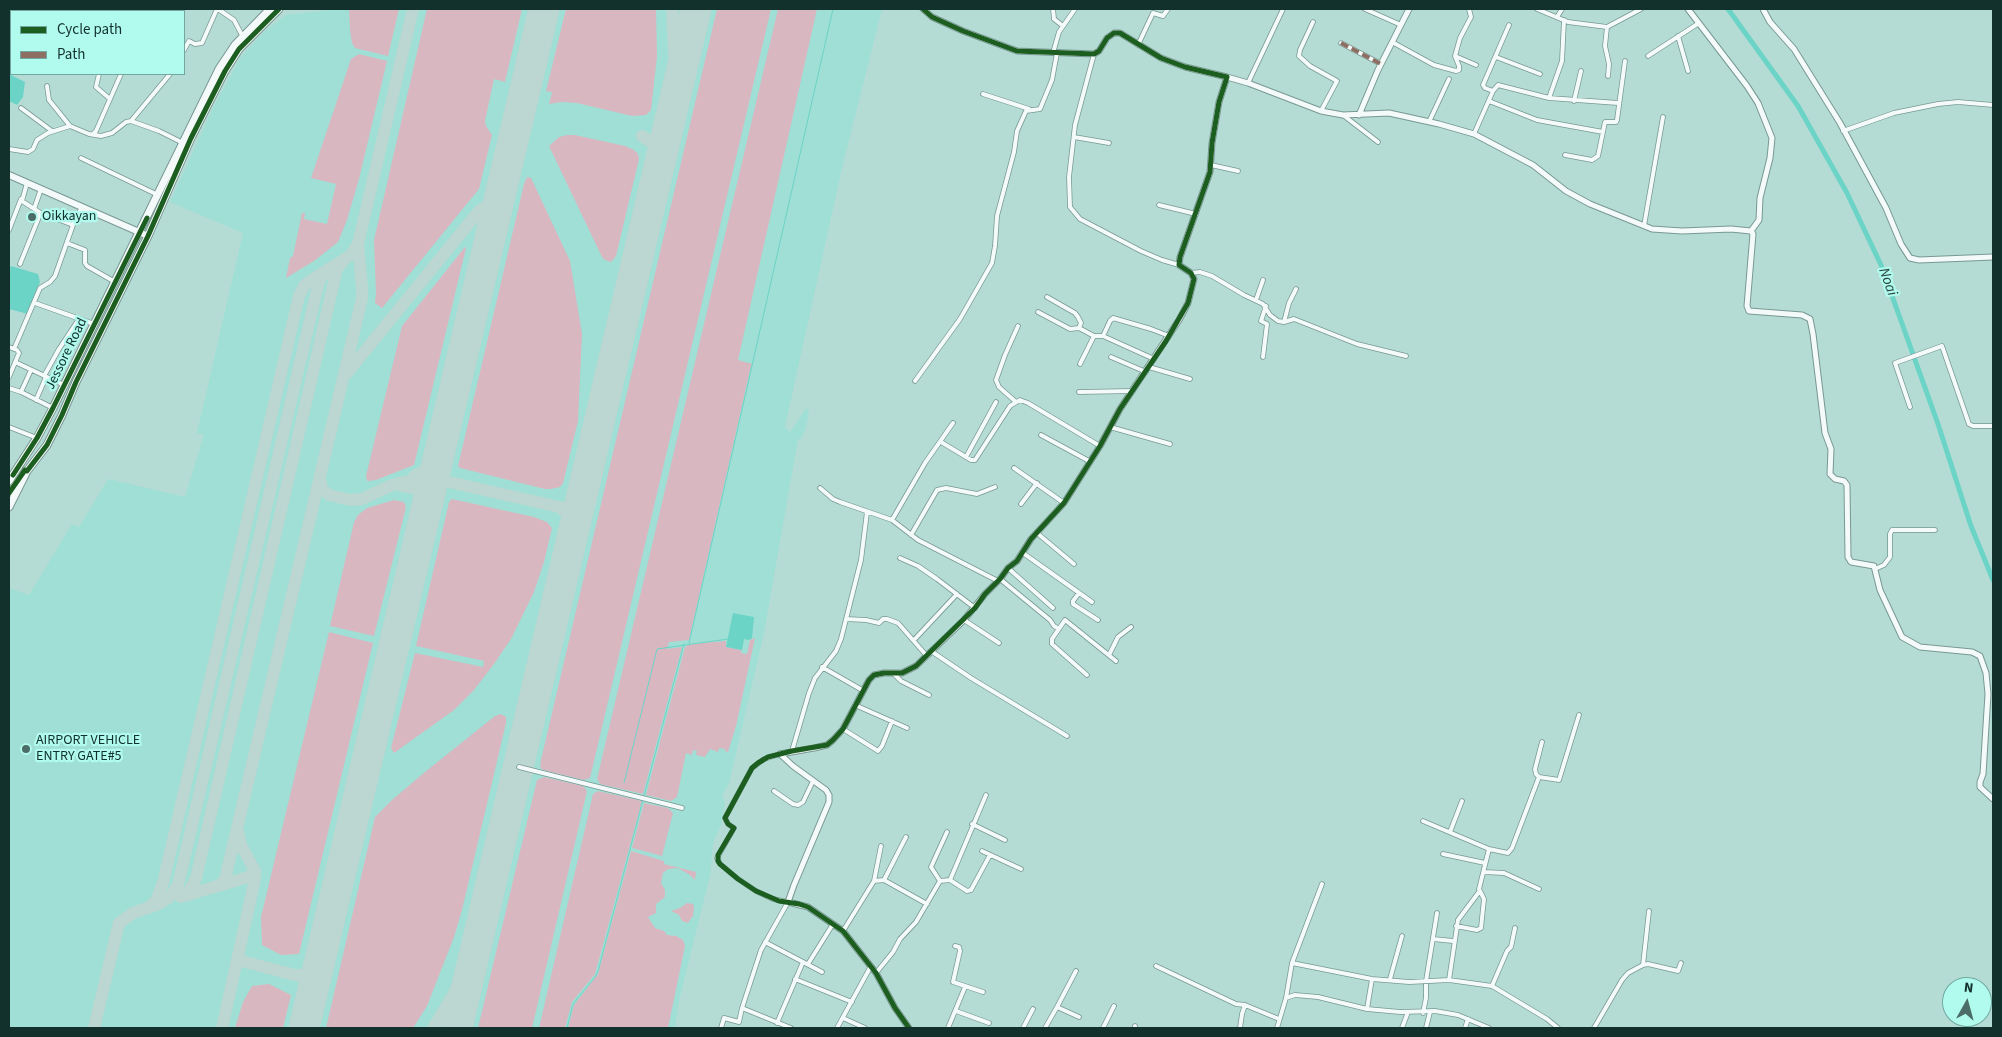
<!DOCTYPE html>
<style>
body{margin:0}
#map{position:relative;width:2002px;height:1037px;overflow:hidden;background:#b4dcd5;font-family:"Source Sans 3",sans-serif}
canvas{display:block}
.frame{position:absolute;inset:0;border:10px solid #12302c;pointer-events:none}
.legend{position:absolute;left:10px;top:10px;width:175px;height:65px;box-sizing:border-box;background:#b1faee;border:1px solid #71a9a0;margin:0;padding:6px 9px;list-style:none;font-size:15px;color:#12302c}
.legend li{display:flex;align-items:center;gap:10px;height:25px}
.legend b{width:25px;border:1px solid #71a9a0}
.north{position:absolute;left:1942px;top:977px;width:50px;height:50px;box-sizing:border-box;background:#b1faee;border:1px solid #71a9a0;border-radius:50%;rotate:7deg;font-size:14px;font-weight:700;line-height:20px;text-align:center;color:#12302c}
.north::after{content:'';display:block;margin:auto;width:18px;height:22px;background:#4b6c67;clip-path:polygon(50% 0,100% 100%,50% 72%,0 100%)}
</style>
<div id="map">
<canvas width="2002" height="1037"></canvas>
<div class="frame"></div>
<ul class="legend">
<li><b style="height:6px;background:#1b5e20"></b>Cycle path</li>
<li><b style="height:6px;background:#8d6e63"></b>Path</li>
</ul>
<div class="north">N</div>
</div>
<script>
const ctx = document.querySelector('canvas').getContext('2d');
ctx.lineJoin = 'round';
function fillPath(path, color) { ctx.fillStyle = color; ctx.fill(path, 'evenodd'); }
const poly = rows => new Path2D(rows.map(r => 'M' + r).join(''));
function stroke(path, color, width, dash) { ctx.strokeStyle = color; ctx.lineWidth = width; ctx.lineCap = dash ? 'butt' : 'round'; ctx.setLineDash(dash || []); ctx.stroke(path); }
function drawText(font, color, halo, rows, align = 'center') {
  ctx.font = font + ' "Source Sans 3",sans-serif'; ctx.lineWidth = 4.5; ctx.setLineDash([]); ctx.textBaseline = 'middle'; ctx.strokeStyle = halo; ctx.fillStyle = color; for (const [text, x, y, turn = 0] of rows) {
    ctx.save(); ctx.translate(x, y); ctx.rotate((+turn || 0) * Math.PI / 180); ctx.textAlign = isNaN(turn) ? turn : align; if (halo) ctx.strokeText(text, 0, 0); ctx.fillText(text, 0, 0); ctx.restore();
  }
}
fillPath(poly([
 [339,9,882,9,841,172,785,427,790,432,806,408,809,411,806,427,801,439,798,439,764,633,729,783,722,796,725,803,721,825,713,843,710,875,679,1001,675,1028,9,1028,9,588,29,595,72,524,79,527,108,479,185,497,204,435,197,433,243,233,170,202,214,106,241,57,264,32,286,15]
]), '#9fdfd5');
fillPath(poly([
 [349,9,399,9,388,56,355,48,352,43,350,30],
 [427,9,522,9,505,82,494,79,485,121,486,126,492,135,479,189,382,308,375,303,376,294,374,240],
 [566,9,656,9,657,56,651,110,646,115,632,116,577,103,562,102,549,104,552,92,546,91],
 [717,9,771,9,590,778,584,780,543,770,540,767,541,760],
 [778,9,817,9,738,360,752,364,750,370,689,640,669,642,667,649,682,647,643,794,600,784,597,779],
 [359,54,387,61,359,179,347,220,338,242,314,261,286,278,290,258,293,256,302,213,305,213,304,219,327,224,336,184,311,178,351,59],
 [567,135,575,135,625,146,634,150,638,154,639,159,616,256,611,262,605,260,602,257,549,146,559,137],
 [527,177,531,178,570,261,582,334,578,421,563,483,560,487,551,489,545,489,460,468,458,466,524,184],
 [465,247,466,248,414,465,376,480,367,481,366,476,402,326],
 [452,499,534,517,547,522,552,528,544,562,534,592,511,639,494,664,474,690,454,710,394,753,391,748,415,653,483,667,484,661,416,646,449,502],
 [394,500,404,502,406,507,374,636,330,626,354,522,358,515,367,508],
 [329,632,373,643,299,954,281,955,262,945,261,917],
 [755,638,736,726,728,752,725,751,725,749,719,748,718,752,710,749,705,757,696,755,697,751,693,750,692,755,686,753,677,797,671,801,646,795,685,647,690,644,726,641,726,647,741,650,741,653,747,654,750,640],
 [501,714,506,717,506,723,462,910,454,937,427,1006,413,1028,326,1028,375,817,392,800,425,772,495,716],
 [544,777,583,786,587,791,532,1028,478,1028,537,780],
 [598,791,642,801,595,974,572,1002,565,1028,539,1028,593,794],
 [644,803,668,808,673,813,662,856,632,848],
 [631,851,664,861,664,864,696,872,695,880,690,875,678,868,668,869,663,873,661,883,665,890,665,897,656,904,656,913,648,917,655,928,664,931,667,935,676,936,683,940,685,946,668,1028,568,1028,574,1005,598,974],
 [687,903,693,904,694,908,693,916,688,923,682,921,679,915,671,911,680,908],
 [269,984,291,995,283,1028,235,1028,243,1002,252,986]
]), '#d9b7c1');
fillPath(poly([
 [9,74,25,82,23,97,17,105,9,101],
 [11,266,38,274,40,282,28,314,9,309,9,270],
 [733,613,754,617,752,638,749,640,744,639,742,650,726,647]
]), '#6bd4c6');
stroke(poly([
 [689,643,833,9],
 [624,783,657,649,728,639],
 [567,1028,573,1004,595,977,598,971,684,644]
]), '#6bd4c6', 1);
stroke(poly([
 [1728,9,1798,106,1847,193,1881,265,1938,424,1971,526,1993,580]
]), '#6bd4c6', 5);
stroke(poly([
 [672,113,675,74,672,9],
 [642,136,656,146,660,165],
 [347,373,479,211,483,208,489,211,492,216,491,234],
 [414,476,432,467,438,456],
 [320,479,322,489,329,495,350,500,362,499,392,485,420,478,449,482,568,509,578,507,581,502],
 [397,485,416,489,424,495,426,506,424,518],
 [560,508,572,515,575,520,575,527],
 [217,886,224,882,226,875,362,298,362,287,358,244,413,9],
 [184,896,248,877,255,871],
 [181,897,190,890,196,878,335,277,337,269,344,260],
 [157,905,170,897,178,885,319,281,325,272],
 [149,907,156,901,163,883,299,296,304,286,308,282,351,255,358,244],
 [238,960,302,977,311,984,312,995],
 [298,975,311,975,317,971,319,964],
 [94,1028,119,923,133,913,156,905],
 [222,1028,255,879,255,871,241,845,238,831],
 [433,1028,453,995,467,966,487,901]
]), '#bcd6d1', 12);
stroke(poly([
 [304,1028,544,9],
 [457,1028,696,9]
]), '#bcd6d1', 31);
const minor = poly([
 [218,9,234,20,243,37],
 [1053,9,1054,19,1063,26],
 [1365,9,1401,25],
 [1537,9,1568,22,1607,27],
 [125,11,127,9],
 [161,11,162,9],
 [1557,17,1562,9],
 [1313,22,1300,50,1299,56,1310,66,1337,81,1321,111],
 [1678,36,1688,71],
 [1392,42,1434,65,1456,71,1459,70,1459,66,1455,56,1460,38,1471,17,1469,9],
 [1341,43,1381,64],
 [1138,45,1153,13,1163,16,1168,9],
 [184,50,189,41,195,44,202,43,217,9],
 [1053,53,1059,32,1075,9],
 [1094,54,1075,125,1069,177,1070,207,1080,219,1141,251,1162,260,1179,265],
 [1455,56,1476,65],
 [1648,56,1699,23],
 [1496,57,1540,74],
 [99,74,96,87,110,99],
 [1608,76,1609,64,1605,46,1607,27,1641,9],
 [1248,83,1283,9],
 [47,86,49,100,70,126],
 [1493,91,1485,88,1483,85,1509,25],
 [983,94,1029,109],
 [1549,98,1562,61,1564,20],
 [1489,101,1537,120,1603,132],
 [1574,101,1581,71],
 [21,108,52,131],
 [1343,115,1378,142],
 [131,121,170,74],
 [1429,122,1449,79],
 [1843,131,1894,113,1938,104,1958,102,1993,105],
 [93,134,96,131,121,74],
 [1474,134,1493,91,1498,85,1549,98,1618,103],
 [1074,137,1109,143],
 [9,149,28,152,33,149,37,140,48,133,70,126,89,134,101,136,112,133,126,122,131,121,159,131,183,143],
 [1565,155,1592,160,1598,156,1605,122,1616,122,1617,120,1625,61],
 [81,158,158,195],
 [1211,165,1238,171],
 [1159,205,1196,214],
 [34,209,41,189],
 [39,212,73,225],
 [1644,226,1663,117],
 [9,230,21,199],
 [67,243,85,250,85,263,87,266,115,282],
 [20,264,39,217,39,212,22,201,27,183],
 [1191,273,1200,272,1212,276,1244,295,1263,304,1270,315,1278,321,1284,322,1294,319,1357,344,1406,356],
 [1047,297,1075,313,1078,317,1081,323,1079,328,1094,336,1103,336,1110,321,1113,318,1151,329,1169,336],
 [1256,300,1263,280],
 [35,303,94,324],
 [1038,312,1070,329,1079,328],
 [1284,322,1289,303,1296,289],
 [1103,336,1154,359],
 [9,347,17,350,19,353,9,377],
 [14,349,40,288,50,282,55,276,73,225,82,207],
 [1111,357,1146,372],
 [1263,357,1267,324,1261,321,1266,306],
 [15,362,64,385],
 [1080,364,1094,336],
 [1149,367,1190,379],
 [44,376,59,349,79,319],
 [915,381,960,319,992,263,995,246,997,216,1014,152,1017,131,1026,111,1040,109,1052,80,1057,53],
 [9,388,21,392,53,408],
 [21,392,31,370],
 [1079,392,1133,391],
 [36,400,46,377],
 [1016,402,999,387,996,380,1005,355,1018,326],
 [1910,407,1895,363,1942,346,1969,424,1973,426,1993,426],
 [9,427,37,438],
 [1110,427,1170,444],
 [1041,435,1089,461],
 [941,442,971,460,975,460,1010,406,1020,400,1028,403,1100,446],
 [966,457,996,402],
 [1014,468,1064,503],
 [820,488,833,499,840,502,892,520,918,540,998,581],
 [1021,504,1037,483],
 [892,520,925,463,953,423],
 [1037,533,1074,564],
 [911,535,937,490,946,488,977,494,995,487],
 [1023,553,1092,602],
 [900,558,918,566,937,579,975,608],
 [1008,568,1053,608],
 [1875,569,1884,565,1890,557,1890,534,1892,530,1935,530],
 [1000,579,1050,620,1054,626,1059,629],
 [1079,593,1073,601,1073,604,1098,620],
 [846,619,866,620,879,623,883,619,887,619,898,623,926,655],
 [964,620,999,643],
 [914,640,957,594],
 [931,651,971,678,1067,736],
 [1109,655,1118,637,1131,627],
 [822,667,862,690],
 [893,673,901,681,929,695],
 [1087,675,1052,644,1052,639,1065,620,1116,661],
 [855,705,907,728],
 [843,729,878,751,882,746,892,721],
 [1542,742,1535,769,1536,774,1539,777,1559,780,1579,715],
 [792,751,809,693,815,678,836,651,841,639,861,560,867,512],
 [519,767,682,808],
 [774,791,793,804,798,805,803,802,813,781],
 [1423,821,1489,849,1508,853,1512,848,1539,777],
 [972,824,1005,840],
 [1450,832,1462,801],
 [982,851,1021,869],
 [1443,854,1485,863],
 [1484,872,1504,873,1539,889],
 [884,880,906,837],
 [950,880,967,891,971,890,990,855],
 [874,881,884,880,927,904],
 [940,881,950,880,986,795],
 [1456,926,1477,930,1481,928,1484,899,1479,889,1489,849],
 [843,931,874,881,881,846],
 [1433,939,1453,941],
 [765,942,822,972],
 [955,946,959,947,960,951,953,982,983,992],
 [1292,963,1322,884],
 [808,964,833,924],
 [1643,965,1649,911],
 [1156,966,1236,1004,1245,1005],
 [876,973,893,952,900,939,916,922,940,881,931,867,947,832],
 [795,979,852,1002],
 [1390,979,1402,936],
 [1449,980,1458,920,1479,892],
 [1492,986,1507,951,1511,947,1515,928],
 [1286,998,1292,963,1372,979,1409,982,1449,980,1492,986,1547,1019,1558,1028],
 [1057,1007,1076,971],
 [742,1008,761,950,788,902,773,899,756,891,738,879,720,864,717,858,734,828,728,824,725,818,752,768,764,759,780,754],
 [1367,1009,1372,979],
 [956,1011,989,1023],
 [1423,1013,1426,998,1426,981,1437,913],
 [843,1018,865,1028],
 [777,1023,803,962],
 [721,1028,724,1018,739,1022,742,1008,791,1028],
 [837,1028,871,966],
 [948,1028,965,987],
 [1023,1028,1033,1009],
 [1045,1028,1057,1007,1079,1017],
 [1103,1028,1114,1006],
 [1135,1028,1135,1026],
 [1240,1028,1242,1014,1245,1005,1279,1019],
 [1277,1028,1286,998,1295,995,1318,997,1367,1009,1400,1012,1435,1011,1458,1015,1489,1028],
 [1402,1028,1408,1012],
 [1426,1028,1430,1012],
 [1465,1028,1468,1019],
 [1594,1028,1622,980,1628,973,1643,965,1648,964,1678,971,1681,963]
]);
const tertiary = poly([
 [1688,9,1747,86,1758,103,1772,138,1770,158,1760,198,1759,220,1751,231],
 [1763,9,1770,22,1794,49,1840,123,1886,208,1901,244,1910,258,1919,260,1993,257],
 [1227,77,1248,83,1321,111,1343,115,1389,113,1439,124,1474,134,1533,165,1566,191,1590,204,1652,229,1682,231,1731,229,1751,231,1753,234,1747,306,1749,311,1802,315,1810,319,1813,334,1825,433,1831,449,1830,474,1835,479,1844,481,1847,485,1848,557,1851,562,1874,566,1880,590,1902,637,1920,647,1972,652,1980,656,1986,673,1988,694,1983,774,1980,782,1980,787,1993,799],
 [1359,115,1378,70,1409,9],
 [780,754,814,748,827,745,833,740,843,729,869,680,874,675,884,673,902,673,916,666,964,620,985,594,1000,579,1008,568,1017,561,1031,539,1064,503,1100,446,1120,409,1179,320,1188,303,1194,279,1191,273,1179,265,1180,257,1210,172,1212,143,1219,102,1227,77,1185,67,1161,58,1120,33,1114,33,1107,38,1099,51,1094,54,1017,51,963,31,932,17,923,9],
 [780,754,793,766,826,790,829,795,829,802,794,885,788,902,808,907,843,931,876,973,895,1008,909,1028]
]);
const primary = poly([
 [9,175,148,236],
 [9,493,25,471]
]);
const trunk = poly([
 [9,481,37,438,53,408,219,69,235,45,270,9],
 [9,507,27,471,47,445,62,415,76,382,148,236,191,138,225,71,239,49,279,9]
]);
stroke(minor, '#789893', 5.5);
stroke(tertiary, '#789893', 7);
stroke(primary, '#789893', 8);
stroke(trunk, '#789893', 9);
stroke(minor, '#f4faf9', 4);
stroke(tertiary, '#f4faf9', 5);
stroke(primary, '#f4faf9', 6);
stroke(trunk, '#f4faf9', 7);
stroke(poly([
 [1341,43,1381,64]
]), '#8d6e63', 4, [8, 4]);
stroke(poly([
 [13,475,37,438,53,408,147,218],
 [9,493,25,470,27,471,47,445,62,415,76,382,148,236,191,138,225,71,239,49,279,9],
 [909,1028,895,1008,876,973,843,931,808,907,799,904,779,901,756,891,738,879,720,864,718,861,718,855,734,828,728,824,725,818,752,768,758,763,768,757,792,751,827,745,833,740,843,729,869,680,874,675,884,673,902,673,916,666,975,608,985,594,1000,579,1008,568,1017,561,1031,539,1064,503,1100,446,1120,409,1166,341,1188,303,1194,279,1191,273,1179,265,1180,257,1210,172,1212,143,1219,102,1227,77,1185,67,1161,58,1120,33,1114,33,1107,38,1099,51,1094,54,1017,51,963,31,932,17,923,9]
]), '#1b5e20', 5);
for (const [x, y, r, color] of [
 [32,217,5,"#4b6c67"],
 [26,749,5,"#4b6c67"]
]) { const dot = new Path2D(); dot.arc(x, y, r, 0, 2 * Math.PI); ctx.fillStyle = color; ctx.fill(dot); stroke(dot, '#b1faee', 2); }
drawText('14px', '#12302c', '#b1faee', [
 ["Oikkayan",42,217],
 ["AIRPORT VEHICLE",36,741],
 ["ENTRY GATE#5",36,757]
], 'left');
drawText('14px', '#12302c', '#b1faee', [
 ["Jessore Road",67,354,-64]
]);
drawText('italic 15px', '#28443f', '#b1faee', [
 ["Noai",1887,282,70]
]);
</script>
